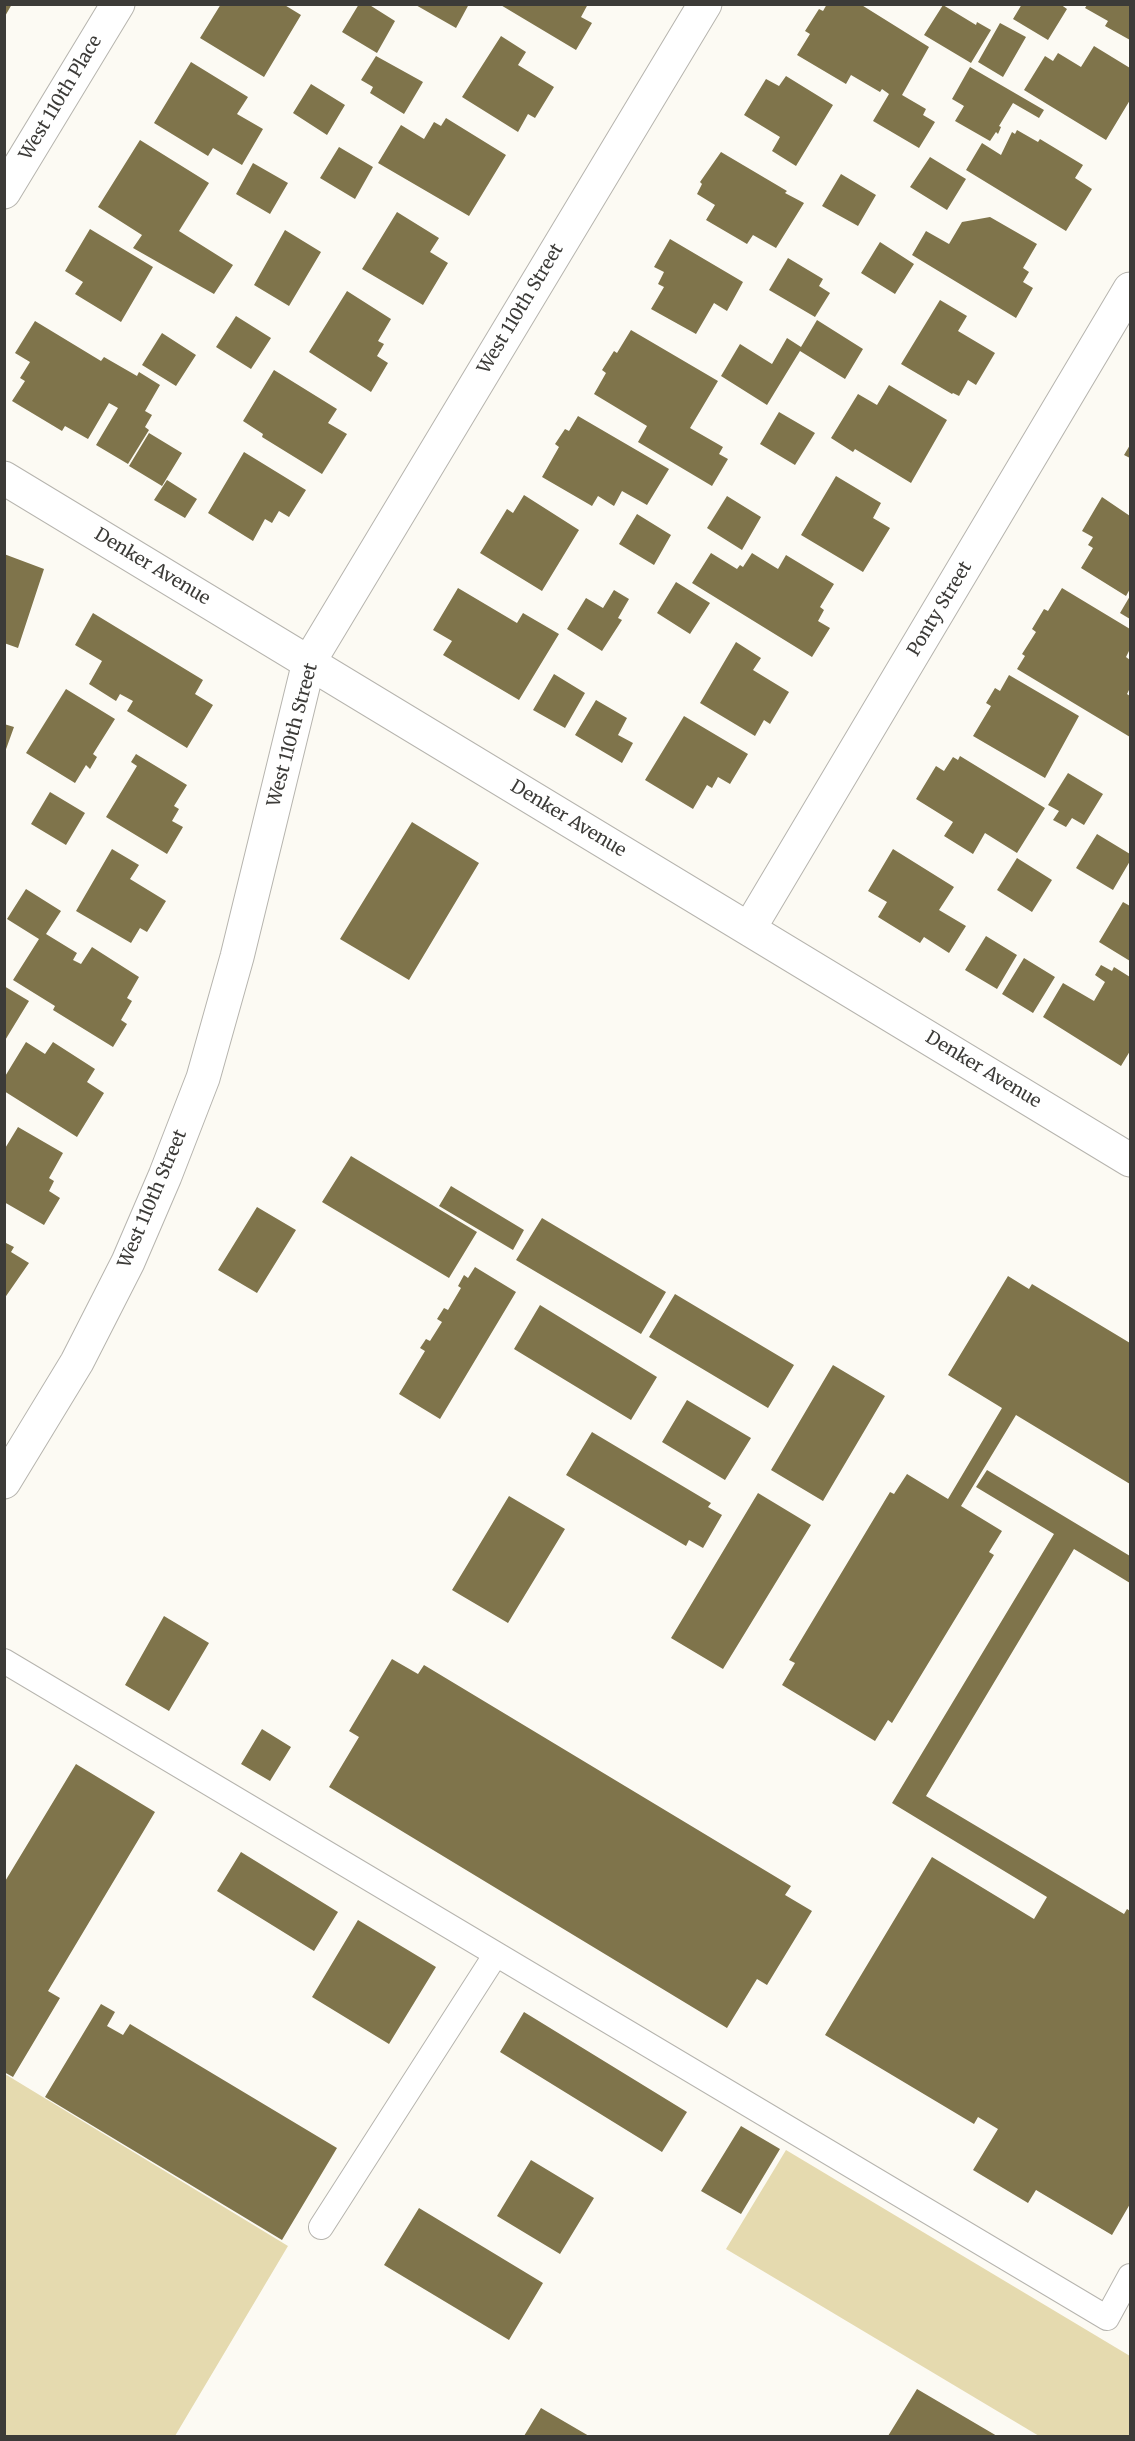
<!DOCTYPE html>
<style>
body{margin:0}
#map{position:relative;width:1135px;height:2441px;overflow:hidden;background:#fcfaf3;font-family:Merriweather,serif}
canvas{display:block}
.frame{position:absolute;inset:0;border:6px solid #3c3b38;pointer-events:none}
</style>
<div id="map">
<canvas width="1135" height="2441"></canvas>
<div class="frame"></div>
</div>
<script>
const ctx = document.querySelector('canvas').getContext('2d');
ctx.lineJoin = 'round';
function fillPath(path, color) { ctx.fillStyle = color; ctx.fill(path, 'evenodd'); }
const poly = rows => new Path2D(rows.map(r => 'M' + r).join(''));
function stroke(path, color, width, dash) { ctx.strokeStyle = color; ctx.lineWidth = width; ctx.lineCap = dash ? 'butt' : 'round'; ctx.setLineDash(dash || []); ctx.stroke(path); }
function drawText(font, color, halo, rows, align = 'center') {
  ctx.font = font + ' Merriweather,serif'; ctx.lineWidth = 6; ctx.setLineDash([]); ctx.textBaseline = 'middle'; ctx.strokeStyle = halo; ctx.fillStyle = color; for (const [text, x, y, turn = 0] of rows) {
    ctx.save(); ctx.translate(x, y); ctx.rotate((+turn || 0) * Math.PI / 180); ctx.textAlign = isNaN(turn) ? turn : align; if (halo) ctx.strokeText(text, 0, 0); ctx.fillText(text, 0, 0); ctx.restore();
  }
}
fillPath(poly([
 [5,2074,288,2246,175,2436,5,2436],
 [786,2150,1130,2356,1130,2436,1039,2436,726,2249]
]), '#e5daaf');
fillPath(poly([
 [4,4,12,4,4,18],
 [221,4,283,4,301,15,264,77,200,38],
 [359,4,368,4,395,21,377,53,342,32],
 [414,4,469,4,456,28],
 [499,4,588,4,581,17,592,23,576,50],
 [827,4,860,4,929,47,902,95,926,109,923,115,935,122,919,148,873,121,889,94,882,89,880,92,851,75,846,84,797,55,810,34,805,31,819,9,823,11],
 [1022,4,1060,4,1067,9,1048,40,1013,19],
 [943,5,976,25,977,22,991,30,971,63,924,35],
 [1087,5,1130,5,1130,40,1105,26,1108,21,1085,8],
 [1000,23,1026,37,1003,77,978,62],
 [501,36,526,52,518,65,554,87,535,118,528,114,518,132,462,97],
 [1094,46,1130,68,1130,100,1106,140,1024,90,1045,56,1053,61,1058,53,1081,67],
 [376,56,423,82,404,114,370,93,373,87,361,80],
 [191,62,248,97,237,114,263,129,242,165,213,148,208,156,154,123],
 [970,67,1044,110,1039,118,1013,103,999,126,1001,127,998,134,996,132,990,141,955,121,964,106,952,99],
 [786,76,833,105,796,166,772,151,780,137,744,115,766,79,779,86],
 [311,84,345,105,327,135,293,113],
 [446,118,506,155,469,216,378,163,401,125,424,139,434,122,441,126],
 [1017,130,1038,142,1040,139,1083,165,1075,178,1092,189,1066,231,966,170,982,143,1001,155,1012,132,1015,134],
 [140,140,209,183,179,231,233,265,214,294,133,248,142,235,98,207],
 [339,147,373,167,355,199,320,178],
 [721,152,787,191,785,193,804,203,776,248,753,235,747,244,706,220,715,205,697,194,702,184,700,182],
 [930,157,966,179,947,210,910,187],
 [253,163,288,183,270,214,236,194],
 [841,174,876,195,858,226,822,206],
 [397,212,439,238,430,252,448,263,423,305,362,269],
 [990,217,1037,244,1023,268,1029,272,1023,282,1033,288,1016,318,912,255,926,231,949,244,962,222],
 [90,229,153,267,121,322,75,294,83,282,65,271],
 [285,230,321,252,289,306,254,285],
 [670,239,743,282,727,311,714,303,696,334,651,309,664,287,658,284,664,272,654,267],
 [880,242,914,264,895,294,861,273],
 [788,258,823,279,819,286,830,293,815,317,769,290],
 [347,291,391,319,378,341,384,344,377,356,388,363,371,392,309,352],
 [940,300,967,316,958,331,995,353,976,385,968,380,959,396,953,393,952,394,901,364],
 [236,316,271,338,251,369,216,347],
 [817,320,863,349,845,379,800,351,767,405,721,376,740,344,772,364,787,338,801,347],
 [35,321,101,361,104,357,137,376,139,372,160,385,145,411,152,415,145,427,149,430,128,464,96,445,118,408,109,403,88,439,65,426,62,431,12,401,25,381,20,378,30,362,15,353],
 [631,330,718,381,690,428,723,447,719,454,728,459,712,486,638,442,647,426,594,394,606,373,602,370,614,351,617,353],
 [162,333,196,355,176,386,142,365],
 [274,370,337,409,328,423,347,434,322,474,262,437,263,434,243,421],
 [889,385,947,420,911,483,855,449,853,452,831,438,858,394,877,405],
 [779,412,815,433,795,465,760,444],
 [578,416,669,469,647,505,622,491,614,506,598,496,592,506,542,477,559,447,555,444,565,429,569,431],
 [149,433,182,453,162,486,129,466],
 [1130,445,1130,458,1124,455],
 [244,452,306,490,289,517,279,511,272,523,265,519,253,541,208,513],
 [836,476,881,503,873,518,890,528,863,572,801,535],
 [167,480,197,499,185,518,154,500],
 [524,495,579,530,542,591,480,553,507,509,513,513],
 [727,496,761,517,742,550,707,528],
 [1102,497,1130,516,1130,589,1126,596,1081,568,1093,548,1088,545,1093,537,1082,531],
 [637,514,671,535,654,565,619,544],
 [711,553,737,569,740,565,743,567,752,553,778,569,786,555,834,584,820,607,824,610,818,621,830,628,812,657,692,583],
 [4,554,44,569,18,648,4,643],
 [676,582,710,603,690,634,657,613],
 [458,588,517,623,523,613,559,634,519,700,443,655,452,641,433,630],
 [1062,588,1130,629,1130,649,1126,657,1130,660,1130,688,1127,694,1130,696,1130,737,1017,669,1025,656,1022,654,1036,632,1032,629,1044,609,1048,611],
 [614,590,629,599,618,618,622,620,602,651,567,629,586,598,603,608],
 [1130,596,1130,619,1120,613],
 [93,613,203,680,195,694,213,705,187,748,127,711,133,701,120,694,116,701,89,684,102,661,75,645],
 [736,642,761,658,753,670,789,692,770,724,764,720,755,736,700,703],
 [554,674,585,693,565,728,533,710],
 [1009,675,1079,716,1045,778,973,736,991,706,986,703,995,688,1000,691],
 [66,689,115,719,93,754,97,757,90,769,86,765,75,783,26,753],
 [596,700,627,718,618,735,633,743,622,763,575,735],
 [684,716,748,754,730,784,718,777,712,788,707,785,693,809,645,780],
 [4,724,14,727,5,752,4,752],
 [136,754,187,785,174,806,179,809,172,821,183,827,167,854,106,817,137,766,131,762],
 [960,756,1045,808,1017,853,985,833,973,854,944,836,953,822,916,799,936,766,944,771,953,757,958,760],
 [1068,773,1103,794,1084,825,1072,818,1066,827,1053,820,1059,811,1048,805],
 [50,792,85,813,66,845,31,824],
 [412,822,479,863,409,980,340,939],
 [1097,834,1130,854,1130,861,1113,890,1076,868],
 [112,849,139,865,130,879,166,901,147,932,140,928,131,943,76,911],
 [893,849,954,887,939,910,966,926,949,953,924,937,920,943,878,917,887,902,868,891],
 [1017,858,1052,880,1032,912,997,890],
 [26,889,61,911,46,934,77,953,73,960,81,964,92,947,139,977,127,998,132,1001,121,1020,127,1024,113,1047,53,1010,55,1006,13,980,39,939,7,919],
 [1123,902,1130,906,1130,961,1099,942],
 [986,936,1017,955,997,989,965,970],
 [1024,958,1055,977,1033,1013,1002,994],
 [1101,965,1112,971,1114,967,1130,977,1130,1051,1121,1066,1043,1017,1063,983,1094,1001,1105,982,1095,975],
 [4,986,29,1001,4,1042],
 [26,1042,45,1054,53,1042,95,1069,87,1082,104,1093,77,1137,4,1091,4,1078],
 [18,1127,63,1153,49,1178,54,1181,49,1191,60,1198,44,1225,4,1202,4,1150],
 [351,1156,477,1232,449,1278,322,1202],
 [451,1186,524,1230,513,1250,439,1206],
 [257,1207,296,1230,257,1293,218,1270],
 [542,1218,666,1292,641,1334,516,1260],
 [4,1242,14,1247,11,1252,29,1263,4,1299],
 [475,1267,516,1292,440,1419,399,1394,425,1351,420,1348,426,1339,430,1341,442,1322,437,1319,444,1308,448,1310,461,1288,458,1286,464,1275,468,1278],
 [1008,1276,1029,1289,1032,1284,1130,1343,1130,1484,1016,1415,961,1506,1002,1531,989,1552,994,1555,892,1723,888,1720,875,1741,782,1685,795,1663,789,1660,890,1492,894,1494,907,1474,948,1499,1002,1408,948,1375],
 [675,1294,794,1365,768,1408,649,1337],
 [540,1305,657,1377,631,1420,514,1349],
 [833,1365,885,1396,823,1501,771,1470],
 [687,1400,751,1438,725,1480,662,1442],
 [592,1432,711,1503,708,1507,722,1515,703,1548,689,1540,686,1546,566,1475],
 [987,1470,1130,1556,1130,1583,1074,1549,926,1796,1124,1914,1127,1909,1130,1911,1130,2204,1112,2235,1036,2190,1028,2203,973,2170,998,2129,978,2117,974,2124,825,2035,932,1857,1034,1919,1047,1897,892,1803,1054,1534,976,1487],
 [758,1493,811,1525,723,1669,671,1638],
 [509,1496,565,1529,508,1623,452,1590],
 [164,1616,209,1643,169,1711,125,1685],
 [392,1659,418,1674,424,1665,791,1886,785,1895,812,1911,767,1985,757,1979,727,2028,329,1787,359,1737,349,1731],
 [262,1729,291,1747,270,1781,241,1764],
 [76,1764,155,1812,48,1991,60,1998,13,2077,4,2072,4,1883],
 [241,1852,338,1912,314,1951,217,1891],
 [358,1920,436,1967,389,2044,312,1997],
 [101,2004,115,2012,107,2026,123,2035,130,2024,337,2148,282,2240,45,2097],
 [524,2012,687,2112,662,2152,500,2052],
 [741,2126,780,2149,741,2214,701,2191],
 [531,2160,594,2198,560,2254,497,2216],
 [419,2208,543,2283,509,2340,384,2265],
 [917,2389,997,2436,888,2436],
 [541,2408,589,2436,524,2436]
]), '#7f744b');
const service = poly([
 [4,1661,1107,2318,1130,2276],
 [321,2227,496,1954]
]);
const minor = poly([
 [4,192,118,4],
 [4,478,1130,1160],
 [749,929,1130,289]
]);
const tertiary = poly([
 [4,1482,77,1362,128,1262,165,1176,203,1078,237,957,309,662,705,4]
]);
stroke(service, '#b6b4ae', 26);
stroke(minor, '#b6b4ae', 35);
stroke(tertiary, '#b6b4ae', 35);
stroke(service, '#fff', 24);
stroke(minor, '#fff', 33);
stroke(tertiary, '#fff', 33);
drawText('18px', '#3c3b38', '#fff', [
 ["West 110th Place",61,98,-59],
 ["West 110th Street",521,309,-59],
 ["Denker Avenue",152,567,31],
 ["Ponty Street",940,609,-59],
 ["West 110th Street",293,735,-75],
 ["Denker Avenue",568,819,31],
 ["Denker Avenue",983,1070,31],
 ["West 110th Street",153,1199,-67]
]);
</script>
